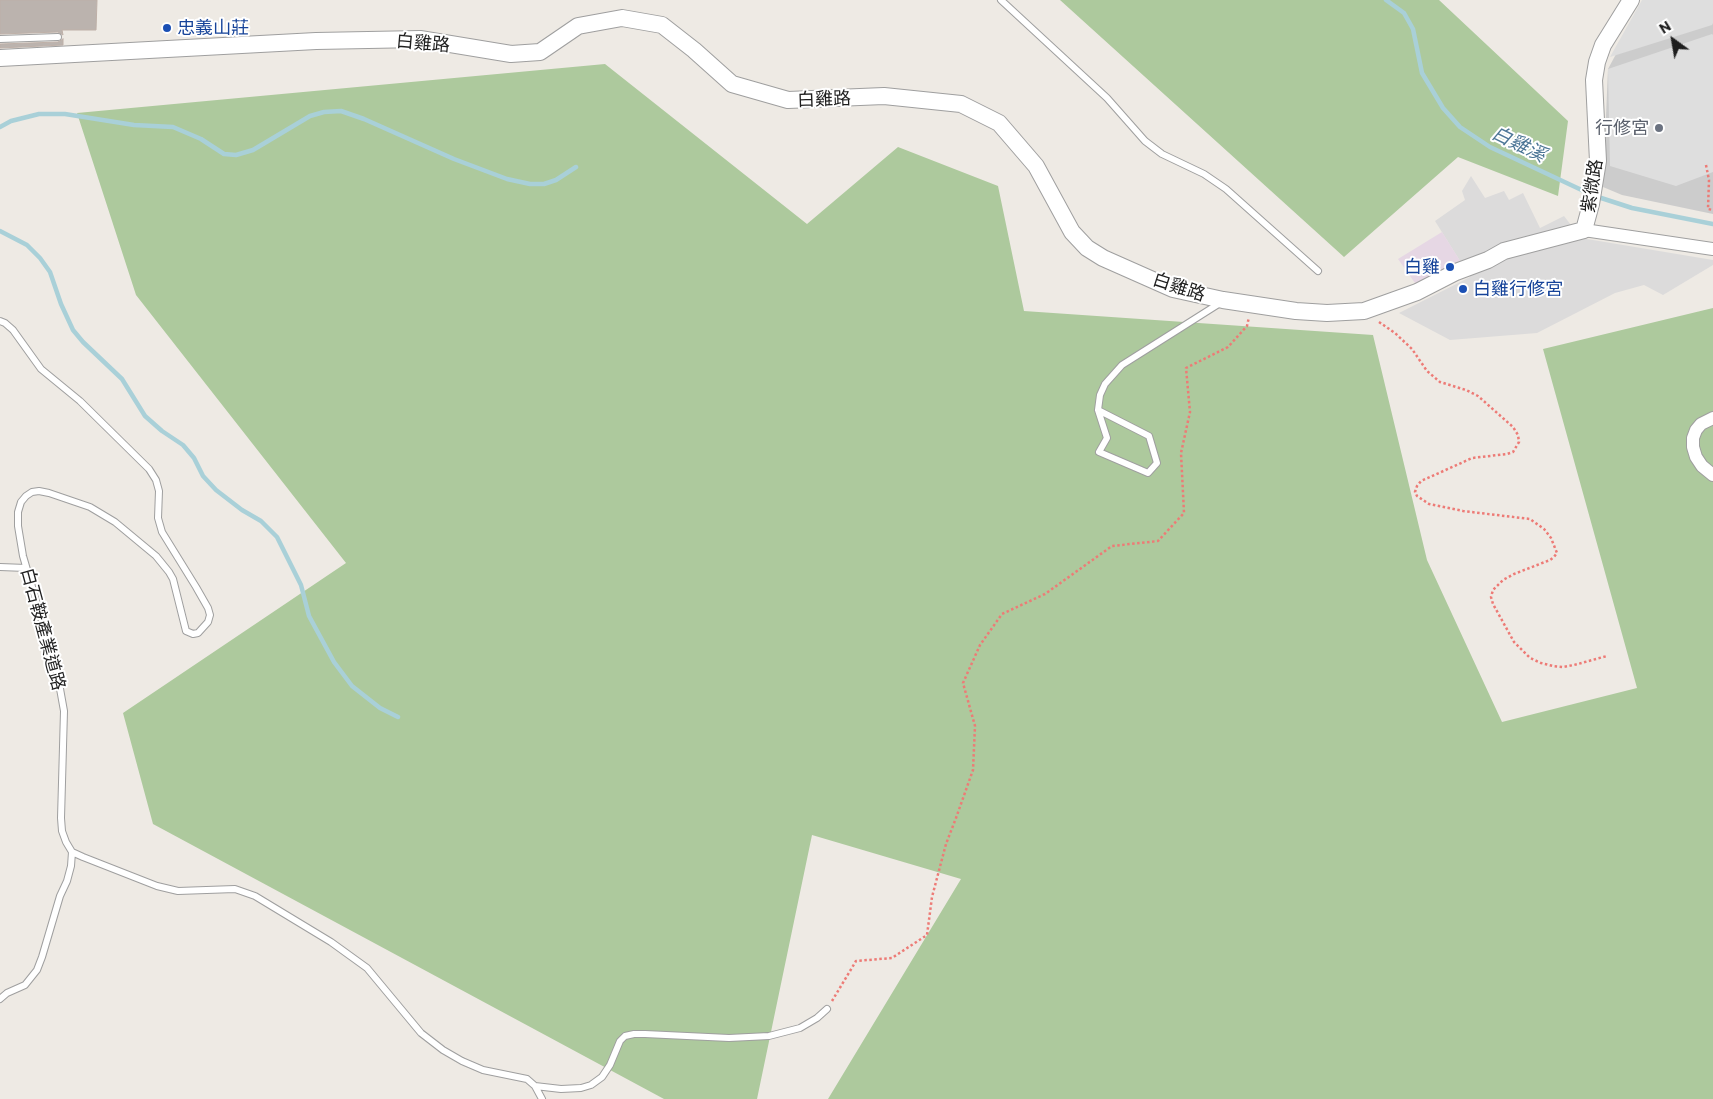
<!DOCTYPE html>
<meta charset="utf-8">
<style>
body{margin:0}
#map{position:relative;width:1713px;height:1099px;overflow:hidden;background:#eeeae4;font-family:Commissioner,sans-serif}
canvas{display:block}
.north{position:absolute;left:1648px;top:15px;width:50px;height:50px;-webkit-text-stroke:4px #fff;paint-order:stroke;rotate:328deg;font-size:14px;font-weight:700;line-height:20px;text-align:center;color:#1e1e1e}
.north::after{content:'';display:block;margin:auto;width:18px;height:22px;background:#1e1e1e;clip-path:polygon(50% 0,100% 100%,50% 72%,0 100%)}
</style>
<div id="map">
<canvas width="1713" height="1099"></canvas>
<div class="north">N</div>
</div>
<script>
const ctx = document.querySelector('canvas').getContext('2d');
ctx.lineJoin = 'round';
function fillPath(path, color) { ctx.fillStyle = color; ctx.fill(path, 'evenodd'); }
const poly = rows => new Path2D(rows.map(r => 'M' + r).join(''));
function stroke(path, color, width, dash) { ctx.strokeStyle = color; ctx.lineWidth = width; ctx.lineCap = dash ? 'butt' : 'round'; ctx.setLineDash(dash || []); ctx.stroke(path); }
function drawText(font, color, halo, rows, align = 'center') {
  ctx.font = font + ' Commissioner,"Noto Sans TC",sans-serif'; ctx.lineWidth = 4; ctx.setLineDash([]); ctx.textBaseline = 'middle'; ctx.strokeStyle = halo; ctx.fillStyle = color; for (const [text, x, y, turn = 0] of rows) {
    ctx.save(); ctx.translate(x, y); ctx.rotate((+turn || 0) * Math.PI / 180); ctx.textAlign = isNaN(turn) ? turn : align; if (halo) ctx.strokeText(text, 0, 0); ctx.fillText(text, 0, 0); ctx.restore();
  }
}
fillPath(poly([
 [1471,176,1485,198,1504,191,1509,200,1523,193,1540,228,1564,216,1581,238,1713,260,1713,265,1663,295,1644,285,1615,293,1537,333,1450,340,1399,313,1470,277,1435,221,1465,200,1462,191]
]), '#dcdbdb');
fillPath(poly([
 [1442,232,1462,264,1415,283,1398,259]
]), '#e6d7e4');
fillPath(poly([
 [1645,0,1713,0,1713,214,1622,195,1603,187,1608,69]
]), '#ccc');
fillPath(poly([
 [1060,0,1439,0,1568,121,1558,196,1458,157,1344,257],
 [605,64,807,224,898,147,998,186,1024,311,1373,335,1427,560,1502,722,1637,688,1543,349,1713,308,1713,1099,828,1099,961,879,812,835,757,1099,664,1099,153,824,123,713,346,563,136,295,77,113]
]), '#adc99d');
fillPath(poly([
 [1642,0,1713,0,1713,23,1712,25,1610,57],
 [1712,34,1713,35,1713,172,1676,186,1610,166,1608,69]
]), '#dedede');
stroke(poly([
 [1386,0,1404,13,1413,29,1422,73,1443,108,1460,127,1490,147,1588,193],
 [0,127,11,121,39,114,65,114,134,125,173,127,201,139,224,154,236,155,253,150,310,116,324,112,341,111,364,119,454,159,507,179,530,184,544,184,556,180,576,167],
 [1595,196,1632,208,1713,224],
 [0,231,27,245,40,258,50,272,61,304,73,330,83,342,122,379,145,416,162,431,183,445,194,458,203,476,216,490,242,510,261,521,277,537,301,585,309,616,334,662,352,686,380,708,398,717]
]), '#a9d0d8', 4.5);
const building = poly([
 [0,0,97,0,96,30,62,30,63,35,58,32,0,34,0,0],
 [63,39,63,45,0,48,0,44,58,42,63,39]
]);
fillPath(building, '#bbb3ae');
stroke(building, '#beb0a8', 1);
const service = poly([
 [1001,0,1107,98,1145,141,1162,154,1204,174,1226,189,1318,271],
 [0,39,58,37],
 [0,321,5,323,13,330,41,369,80,401,149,469,156,480,159,491,158,518,162,532,196,587,208,608,210,615,208,622,198,633,193,634,186,631,173,579,169,572,156,556,115,522,90,507,49,493,39,491,32,492,26,496,21,502,18,512,18,526,23,556,57,672,64,711,61,818,62,831,66,842,72,852,83,857,157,886,178,891,235,889,255,896,331,942,367,968,421,1033,443,1050,462,1061,483,1070,527,1079,535,1086,542,1099],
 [1098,410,1149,436,1157,463,1148,473,1099,452,1107,438,1098,410,1100,395,1105,384,1122,365,1220,303],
 [0,567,26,568],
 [0,999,7,993,25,985,37,970,42,957,60,896,67,881,71,866,72,852],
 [535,1086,561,1089,581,1088,591,1085,602,1077,610,1065,620,1041,625,1036,634,1034,645,1034,729,1038,769,1036,800,1028,817,1018,827,1009]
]);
const minor = poly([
 [1584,230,1713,249],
 [1713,418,1701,424,1696,430,1693,438,1693,447,1696,457,1702,466,1713,475]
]);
const tertiary = poly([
 [0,58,316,41,420,39,511,54,540,52,578,26,622,18,662,25,694,50,732,84,788,100,884,96,961,104,999,123,1036,166,1072,232,1087,248,1103,258,1173,289,1223,300,1296,311,1327,313,1364,311,1417,292,1456,272,1488,260,1504,251,1584,230,1591,204,1598,161,1594,80,1597,62,1603,45,1631,0]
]);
stroke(service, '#9f9f9f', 8);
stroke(minor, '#9f9f9f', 14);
stroke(tertiary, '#9f9f9f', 18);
stroke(poly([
 [1706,165,1709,180,1708,209,1713,210],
 [1379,322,1395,333,1412,349,1427,371,1440,382,1466,390,1478,396,1513,427,1518,435,1519,442,1513,452,1507,454,1472,458,1459,464,1421,481,1417,486,1415,492,1417,496,1429,504,1463,511,1530,519,1544,529,1551,538,1557,553,1554,557,1550,560,1514,574,1503,580,1493,590,1491,597,1493,604,1514,642,1530,658,1541,663,1553,666,1563,667,1574,665,1607,656],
 [832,1001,856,961,892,958,927,935,932,897,946,844,956,818,973,770,975,726,963,683,980,645,1002,614,1045,594,1112,546,1158,541,1184,513,1181,453,1190,412,1186,368,1228,347,1247,326,1249,317]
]), '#ed7b76', 2.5, [2.5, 2.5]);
stroke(service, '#fff', 6);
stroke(minor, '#fff', 12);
stroke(tertiary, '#fff', 16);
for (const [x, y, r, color] of [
 [167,28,5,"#1a4fb4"],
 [1659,128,5,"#6b7280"],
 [1450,267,5,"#1a4fb4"],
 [1463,289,5,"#1a4fb4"]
]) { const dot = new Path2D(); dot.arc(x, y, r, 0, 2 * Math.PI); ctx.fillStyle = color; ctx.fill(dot); stroke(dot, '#fff', 2); }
drawText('18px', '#164399', '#fff', [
 ["忠義山莊",177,28],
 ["白雞",1440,267,"right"],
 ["白雞行修宮",1473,289]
], 'left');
drawText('18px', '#1e1e1e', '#fff', [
 ["白雞路",423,43,5],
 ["白雞路",824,99,-2],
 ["紫微路",1592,186,-81],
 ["白雞路",1179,287,18],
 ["白石鞍產業道路",43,629,75]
]);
drawText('18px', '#5b616d', '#fff', [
 ["行修宮",1649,128]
], 'right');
drawText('italic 19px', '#4c7696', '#fff', [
 ["白雞溪",1519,144,26]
]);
</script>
